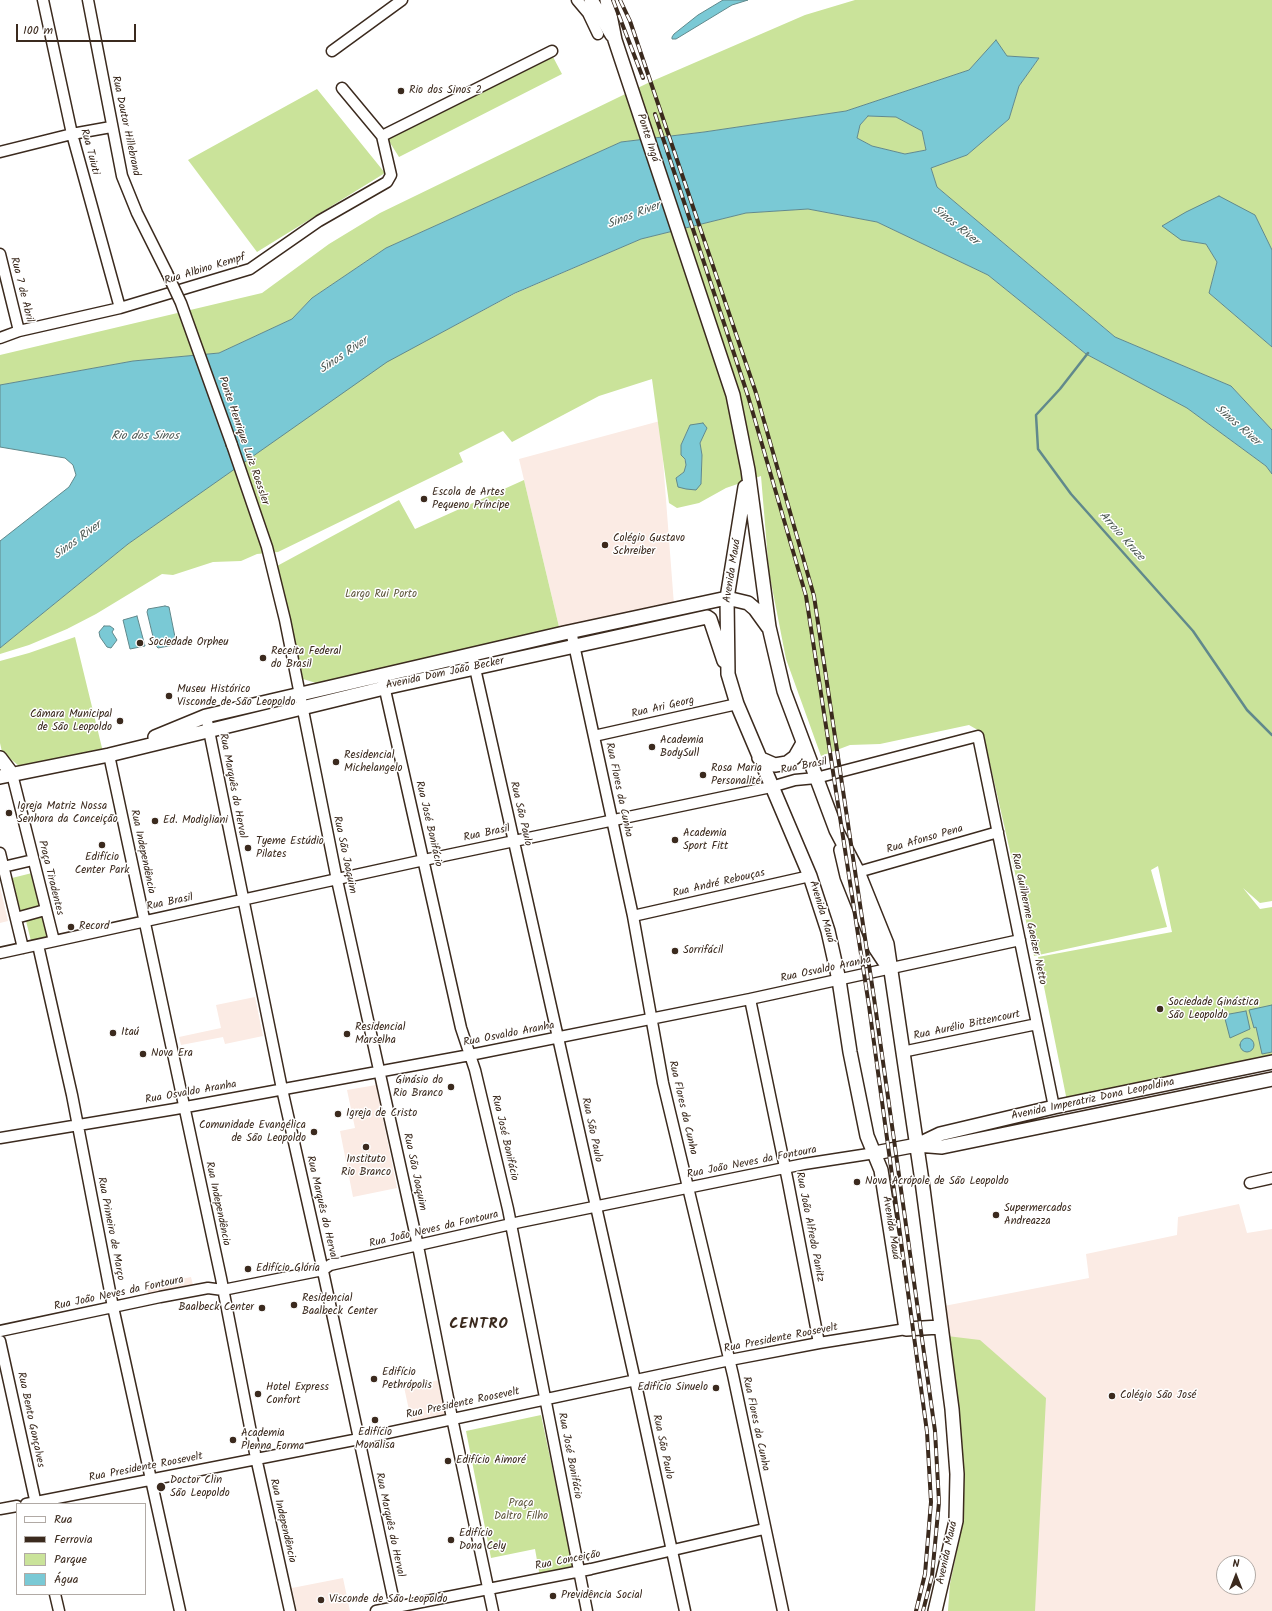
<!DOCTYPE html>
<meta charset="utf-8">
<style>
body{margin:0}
#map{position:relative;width:1272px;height:1611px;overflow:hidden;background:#fff;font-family:Kalam,sans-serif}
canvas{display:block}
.legend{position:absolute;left:16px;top:1503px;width:130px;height:92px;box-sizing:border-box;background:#fff;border:1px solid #b1aaa5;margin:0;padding:5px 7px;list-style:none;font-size:12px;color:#3b2a1e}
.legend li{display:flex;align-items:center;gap:8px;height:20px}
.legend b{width:20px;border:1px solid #b1aaa5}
.north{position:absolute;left:1216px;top:1555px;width:40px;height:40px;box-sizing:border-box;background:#fff;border:1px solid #b1aaa5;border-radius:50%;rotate:0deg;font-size:11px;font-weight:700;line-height:16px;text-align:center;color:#3b2a1e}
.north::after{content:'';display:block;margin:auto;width:14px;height:18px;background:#3b2a1e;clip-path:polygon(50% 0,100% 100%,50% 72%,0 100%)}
.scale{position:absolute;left:16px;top:24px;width:120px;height:18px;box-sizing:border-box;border:2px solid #3b2a1e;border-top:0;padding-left:5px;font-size:12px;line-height:14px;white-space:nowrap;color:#3b2a1e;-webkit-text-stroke:3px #fff;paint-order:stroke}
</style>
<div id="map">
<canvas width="1272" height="1611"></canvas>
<ul class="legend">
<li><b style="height:5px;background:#fff"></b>Rua</li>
<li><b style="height:5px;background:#3b2a1e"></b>Ferrovia</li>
<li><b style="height:11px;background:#cae39a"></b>Parque</li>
<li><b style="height:11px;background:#7ac9d5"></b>Água</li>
</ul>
<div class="north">N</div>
<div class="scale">100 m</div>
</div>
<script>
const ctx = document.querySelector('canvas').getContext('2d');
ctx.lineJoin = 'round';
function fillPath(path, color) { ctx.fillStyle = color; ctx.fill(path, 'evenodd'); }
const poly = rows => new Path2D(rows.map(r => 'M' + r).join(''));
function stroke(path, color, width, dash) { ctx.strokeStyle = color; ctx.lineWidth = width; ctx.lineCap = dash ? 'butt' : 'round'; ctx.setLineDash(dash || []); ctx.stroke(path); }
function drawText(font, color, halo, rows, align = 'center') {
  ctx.font = font + ' Kalam,sans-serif'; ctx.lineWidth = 3; ctx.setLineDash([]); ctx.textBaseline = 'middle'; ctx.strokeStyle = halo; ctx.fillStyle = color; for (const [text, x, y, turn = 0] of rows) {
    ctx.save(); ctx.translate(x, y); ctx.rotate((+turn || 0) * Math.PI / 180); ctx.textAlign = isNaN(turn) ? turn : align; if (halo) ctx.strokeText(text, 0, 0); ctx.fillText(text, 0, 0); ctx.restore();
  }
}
fillPath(poly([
 [660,421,674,605,560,631,519,459],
 [0,887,8,921,0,923],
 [255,997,263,1036,225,1044,223,1037,181,1045,179,1037,221,1028,216,1005],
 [376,1085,397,1188,353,1197,340,1131,355,1128,347,1090],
 [1239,1204,1247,1233,1272,1229,1272,1611,948,1611,950,1584,957,1551,960,1523,944,1306,1089,1278,1086,1254,1177,1235,1178,1217],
 [1224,1563,1248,1563,1248,1587,1224,1587],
 [191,1277,193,1285,148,1294,147,1286],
 [439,1380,446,1416,412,1424,404,1387],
 [343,1578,350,1611,297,1611,292,1588]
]), '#fbebe4');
fillPath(poly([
 [855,0,1272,0,1272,250,1255,215,1181,240,1206,244,1217,262,1209,293,1272,347,1272,430,1231,386,1115,337,937,187,931,168,967,155,1009,119,1019,86,1039,58,1007,56,996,41,969,70,846,111,704,132,621,142,386,248,312,298,292,319,219,353,133,361,0,385,0,355,262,293,329,244,380,213,650,82,805,15],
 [552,55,562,74,399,157,387,138],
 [317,89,385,173,257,252,188,160],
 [868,116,896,117,922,131,926,150,905,154,872,146,857,138,860,125],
 [808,209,877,222,988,275,1086,354,1187,408,1266,466,1272,474,1272,901,1260,903,1243,888,1260,909,1272,907,1272,1060,1067,1101,1038,957,1172,932,1158,866,1151,870,1167,927,1034,956,983,733,969,725,880,744,850,745,821,756,786,659,769,572,761,476,726,488,699,503,677,508,669,503,652,379,599,396,512,442,503,431,459,453,463,462,278,552,257,554,241,561,213,562,173,575,162,574,96,614,67,629,29,645,0,654,0,648,128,544,386,362,516,293,641,239,746,213],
 [690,425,707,428,700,443,702,455,701,484,676,478,684,472,686,465,681,445],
 [524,480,560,631,334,682,316,683,303,679,277,566,399,500,415,529],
 [75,637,103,752,24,770,2,752,0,743,0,661,29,653],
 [32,873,41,908,21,913,12,878],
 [42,913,49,940,32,945,25,917],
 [947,1336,980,1340,1046,1398,1035,1611,948,1611,950,1584,957,1551,960,1523],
 [541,1415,574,1570,540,1577,535,1549,491,1558,466,1431]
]), '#cae39a');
const water = poly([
 [723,0,748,0,732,5,676,39,672,39,672,37,674,34,698,15,723,0],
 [996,40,1007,56,1039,58,1019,86,1009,119,967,155,931,168,937,187,1115,337,1231,386,1272,430,1272,474,1266,466,1187,408,1086,354,988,275,877,222,808,209,746,213,641,239,515,293,387,362,128,544,0,648,0,541,69,487,76,475,73,465,65,458,0,447,0,385,133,361,219,353,292,319,312,298,386,248,621,142,704,132,846,111,969,70,996,40],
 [868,116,896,117,922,131,926,150,905,154,872,146,857,138,860,125,868,116],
 [1219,196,1255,215,1272,250,1272,347,1209,293,1217,262,1206,244,1181,240,1162,226,1186,212,1219,196],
 [703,423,707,428,700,443,702,455,701,484,696,490,686,489,678,487,676,478,684,472,686,465,685,459,681,455,681,445,690,425,703,423],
 [165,606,169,607,176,642,174,645,158,648,155,645,147,612,148,609,165,606],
 [137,616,145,646,130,649,123,620,137,616],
 [104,626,110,626,114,629,112,632,117,640,111,648,107,647,100,637,99,632,104,626],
 [1272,1005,1272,1052,1262,1054,1256,1027,1254,1028,1249,1010,1272,1005],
 [1246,1011,1250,1029,1230,1038,1224,1015,1246,1011],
 '1240 1045a7 7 0 1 1 14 0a7 7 0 1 1-14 0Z'
]);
fillPath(water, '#7ac9d5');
stroke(water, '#61898c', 1);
stroke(poly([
 [1088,353,1060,389,1036,415,1038,449,1071,494,1193,631,1247,710,1272,735]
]), '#61898c', 2.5);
const minor = poly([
 [43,0,72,134,120,308],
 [88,0,122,176,137,213,167,273],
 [577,0,588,13,598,34],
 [332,51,402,0],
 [382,136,552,51],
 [0,152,72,134,111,127],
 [0,254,19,331],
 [0,338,19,331,120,308,250,269,319,221,387,182,391,175,382,136,342,88],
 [232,445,267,547,285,620,337,880,418,1246,452,1418,493,1611],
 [571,631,633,916,663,1083,733,1375,783,1611],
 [472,655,635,1380,685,1611],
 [383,681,461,1028,475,1070,508,1209,587,1611],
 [206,716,282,1089,321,1262,396,1611],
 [594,736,737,704],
 [109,755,221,1278,255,1453,290,1611],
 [12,774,54,941],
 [0,853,23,948],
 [3,867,33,860],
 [858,872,998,832],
 [633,916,810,876],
 [16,918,45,910],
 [38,945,72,1095,113,1307,180,1611],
 [0,953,424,860,771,787,795,780,816,778,978,736,1054,1107],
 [750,999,788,1182,819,1343],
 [902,1052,1037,1024],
 [0,1138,175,1109,470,1055,750,999,1020,940],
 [1250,1183,1272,1178],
 [0,1331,160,1297,208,1288,223,1290,323,1270,330,1265,520,1222,804,1164,875,1153],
 [0,1341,36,1504],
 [26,1504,359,1439,730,1360,819,1343,906,1329],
 [0,1509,17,1506],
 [55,1594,59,1611],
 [376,1611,591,1569,764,1529]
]);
const major = poly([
 [591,0,612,35],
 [607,0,615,40,733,395,748,470,769,627,784,691,836,830,858,872,887,944,922,1181,952,1409,957,1474,956,1521,935,1611],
 [745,487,727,598,728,674,737,704,810,876,828,931,839,980,850,1052,867,1136,881,1170,906,1329,940,1327],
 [155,737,206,716,564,633,727,598,748,603,755,609,768,627],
 [0,758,12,774],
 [759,758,775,765,787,763,795,757,803,743],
 [0,777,109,755,384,688,707,617,710,619,724,661],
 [841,850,847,876,876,949,888,967],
 [917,1145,942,1147,1272,1079],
 [875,1153,917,1145,940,1134,1054,1107,1272,1062]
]);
stroke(minor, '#3b2a1e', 13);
stroke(major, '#3b2a1e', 16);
stroke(minor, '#fff', 10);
stroke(major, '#fff', 13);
const rail = poly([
 [613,0,643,78],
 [620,0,630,21,756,393,814,596,875,1005,935,1431,939,1502,932,1576,923,1611],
 [655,114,748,396,806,596,869,1006,927,1432,931,1502,925,1574,916,1611]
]);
stroke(rail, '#3b2a1e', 4);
stroke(rail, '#fff', 2.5, [8]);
const minorBridge = poly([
 [167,273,181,303,232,445]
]);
stroke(minorBridge, '#3b2a1e', 13, []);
stroke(minorBridge, '#fff', 10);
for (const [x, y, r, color] of [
 [401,91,4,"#3b2a1e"],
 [424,499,4,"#3b2a1e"],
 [605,545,4,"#3b2a1e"],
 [140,643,4,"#3b2a1e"],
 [263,658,4,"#3b2a1e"],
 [169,696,4,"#3b2a1e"],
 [120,721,4,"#3b2a1e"],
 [652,747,4,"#3b2a1e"],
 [336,762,4,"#3b2a1e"],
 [703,775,4,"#3b2a1e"],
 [9,813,4,"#3b2a1e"],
 [155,821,4,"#3b2a1e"],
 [675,840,4,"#3b2a1e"],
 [102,845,4,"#3b2a1e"],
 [248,848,4,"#3b2a1e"],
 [71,927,4,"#3b2a1e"],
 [675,951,4,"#3b2a1e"],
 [1160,1009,4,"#3b2a1e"],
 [113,1033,4,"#3b2a1e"],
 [347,1034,4,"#3b2a1e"],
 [143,1054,4,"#3b2a1e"],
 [451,1087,4,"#3b2a1e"],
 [338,1114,4,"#3b2a1e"],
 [314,1132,4,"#3b2a1e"],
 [366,1147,4,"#3b2a1e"],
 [857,1182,4,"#3b2a1e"],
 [996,1215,4,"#3b2a1e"],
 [248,1269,4,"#3b2a1e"],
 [294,1305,4,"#3b2a1e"],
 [262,1308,4,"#3b2a1e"],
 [374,1379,4,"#3b2a1e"],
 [716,1388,4,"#3b2a1e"],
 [258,1394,4,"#3b2a1e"],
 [1112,1396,4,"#3b2a1e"],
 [375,1420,4,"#3b2a1e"],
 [233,1440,4,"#3b2a1e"],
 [448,1461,4,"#3b2a1e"],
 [161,1487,5,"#3b2a1e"],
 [451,1540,4,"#3b2a1e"],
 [553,1596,4,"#3b2a1e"],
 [321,1600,4,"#3b2a1e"]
]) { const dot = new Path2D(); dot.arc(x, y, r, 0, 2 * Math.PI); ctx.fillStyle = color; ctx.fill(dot); stroke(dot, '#fff', 1.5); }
drawText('11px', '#3b2a1e', '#fff', [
 ["Rio dos Sinos 2",409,91],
 ["Escola de Artes",432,493],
 ["Pequeno Príncipe",432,506],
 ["Colégio Gustavo",613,539],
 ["Schreiber",613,552],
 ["Sociedade Orpheu",148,643],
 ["Receita Federal",271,652],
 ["do Brasil",271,665],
 ["Museu Histórico",177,690],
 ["Visconde de São Leopoldo",177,703],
 ["Câmara Municipal",112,715,"right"],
 ["de São Leopoldo",112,728,"right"],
 ["Academia",660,741],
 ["BodySull",660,754],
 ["Residencial",344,756],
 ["Michelangelo",344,769],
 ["Rosa Maria",711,769],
 ["Personalité",711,782],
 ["Igreja Matriz Nossa",17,807],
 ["Senhora da Conceição",17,820],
 ["Ed. Modigliani",163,821],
 ["Academia",683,834],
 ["Sport Fitt",683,847],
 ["Tyeme Estúdio",256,842],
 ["Pilates",256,855],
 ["Edifício",102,858,"center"],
 ["Center Park",102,871,"center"],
 ["Record",79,927],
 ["Sorrifácil",683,951],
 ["Sociedade Ginástica",1168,1003],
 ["São Leopoldo",1168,1016],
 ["Residencial",355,1028],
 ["Marselha",355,1041],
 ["Itaú",121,1033],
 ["Nova Era",151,1054],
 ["Ginásio do",443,1081,"right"],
 ["Rio Branco",443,1094,"right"],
 ["Igreja de Cristo",346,1114],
 ["Comunidade Evangélica",306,1126,"right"],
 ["de São Leopoldo",306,1139,"right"],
 ["Instituto",366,1160,"center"],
 ["Rio Branco",366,1173,"center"],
 ["Nova Acrópole de São Leopoldo",865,1182],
 ["Supermercados",1004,1209],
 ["Andreazza",1004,1222],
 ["Edifício Glória",256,1269],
 ["Residencial",302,1299],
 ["Baalbeck Center",302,1312],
 ["Baalbeck Center",254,1308,"right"],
 ["Edifício",382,1373],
 ["Pethrópolis",382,1386],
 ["Hotel Express",266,1388],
 ["Confort",266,1401],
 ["Edifício Sinuelo",708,1388,"right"],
 ["Colégio São José",1120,1396],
 ["Edifício",375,1433,"center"],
 ["Monalisa",375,1446,"center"],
 ["Academia",241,1434],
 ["Plenna Forma",241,1447],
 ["Edifício Aimoré",456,1461],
 ["Doctor Clin",170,1481],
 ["São Leopoldo",170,1494],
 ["Edifício",459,1534],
 ["Dona Cely",459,1547],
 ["Previdência Social",561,1596],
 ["Visconde de São Leopoldo",329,1600]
], 'left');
drawText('11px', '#3b2a1e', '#fff', [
 ["Rua Doutor Hillebrand",125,126,78],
 ["Ponte Ingá",647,138,72],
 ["Rua Tuiuti",89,152,75],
 ["Rua Albino Kempf",205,270,-17],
 ["Rua 7 de Abril",21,290,76],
 ["Ponte Henrique Luiz Roessler",243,441,71],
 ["Avenida Mauá",733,571,-81],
 ["Avenida Dom João Becker",445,674,-12],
 ["Rua Ari Georg",663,708,-13],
 ["Rua Brasil",804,767,-11],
 ["Rua Marquês do Herval",232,786,79],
 ["Rua Flores da Cunha",618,790,78],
 ["Rua São Paulo",520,814,77],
 ["Rua José Bonifácio",428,824,77],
 ["Rua Brasil",487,834,-12],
 ["Rua Afonso Pena",925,840,-16],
 ["Rua Independência",142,852,78],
 ["Rua São Joaquim",344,855,78],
 ["Praça Tiradentes",50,878,76],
 ["Rua André Rebouças",719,884,-13],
 ["Rua Brasil",170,903,-12],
 ["Avenida Mauá",821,912,73],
 ["Rua Guilherme Gaeizer Netto",1028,919,78],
 ["Rua Osvaldo Aranha",826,970,-12],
 ["Rua Aurélio Bittencourt",967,1026,-12],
 ["Rua Osvaldo Aranha",509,1035,-11],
 ["Rua Osvaldo Aranha",191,1093,-10],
 ["Avenida Imperatriz Dona Leopoldina",1093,1100,-12],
 ["Rua Flores da Cunha",682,1108,77],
 ["Rua São Paulo",591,1130,78],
 ["Rua José Bonifácio",504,1138,77],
 ["Rua João Neves da Fontoura",752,1163,-11],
 ["Rua São Joaquim",414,1172,78],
 ["Rua Independência",217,1204,78],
 ["Rua Marquês do Herval",321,1208,77],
 ["Rua João Alfredo Panitz",809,1227,79],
 ["Avenida Mauá",890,1228,81],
 ["Rua Primeiro de Março",110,1229,79],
 ["Rua João Neves da Fontoura",434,1230,-13],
 ["Rua João Neves da Fontoura",119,1294,-12],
 ["Rua Presidente Roosevelt",781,1339,-11],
 ["Rua Presidente Roosevelt",463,1404,-12],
 ["Rua Bento Gonçalves",30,1420,78],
 ["Rua Flores da Cunha",755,1424,78],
 ["Rua São Paulo",662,1447,78],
 ["Rua José Bonifácio",569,1456,79],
 ["Rua Presidente Roosevelt",146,1468,-11],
 ["Rua Independência",282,1521,77],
 ["Rua Marquês do Herval",389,1525,78],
 ["Avenida Mauá",948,1553,-78],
 ["Rua Conceição",568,1561,-11]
]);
drawText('11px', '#5f583d', '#fff', [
 ["Largo Rui Porto",381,595],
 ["Praça",521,1504],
 ["Daltro Filho",521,1517]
]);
drawText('italic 12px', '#4e5a55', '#fff', [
 ["Sinos River",634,216,-21],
 ["Sinos River",955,226,39],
 ["Sinos River",344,356,-34],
 ["Sinos River",1237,426,41],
 ["Rio dos Sinos",145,437],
 ["Arroio Kruze",1121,537,48],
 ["Sinos River",78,541,-36]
]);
ctx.letterSpacing = '1px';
drawText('bold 15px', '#3b2a1e', '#fff', [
 ["CENTRO",479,1325]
]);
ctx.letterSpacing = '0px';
</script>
